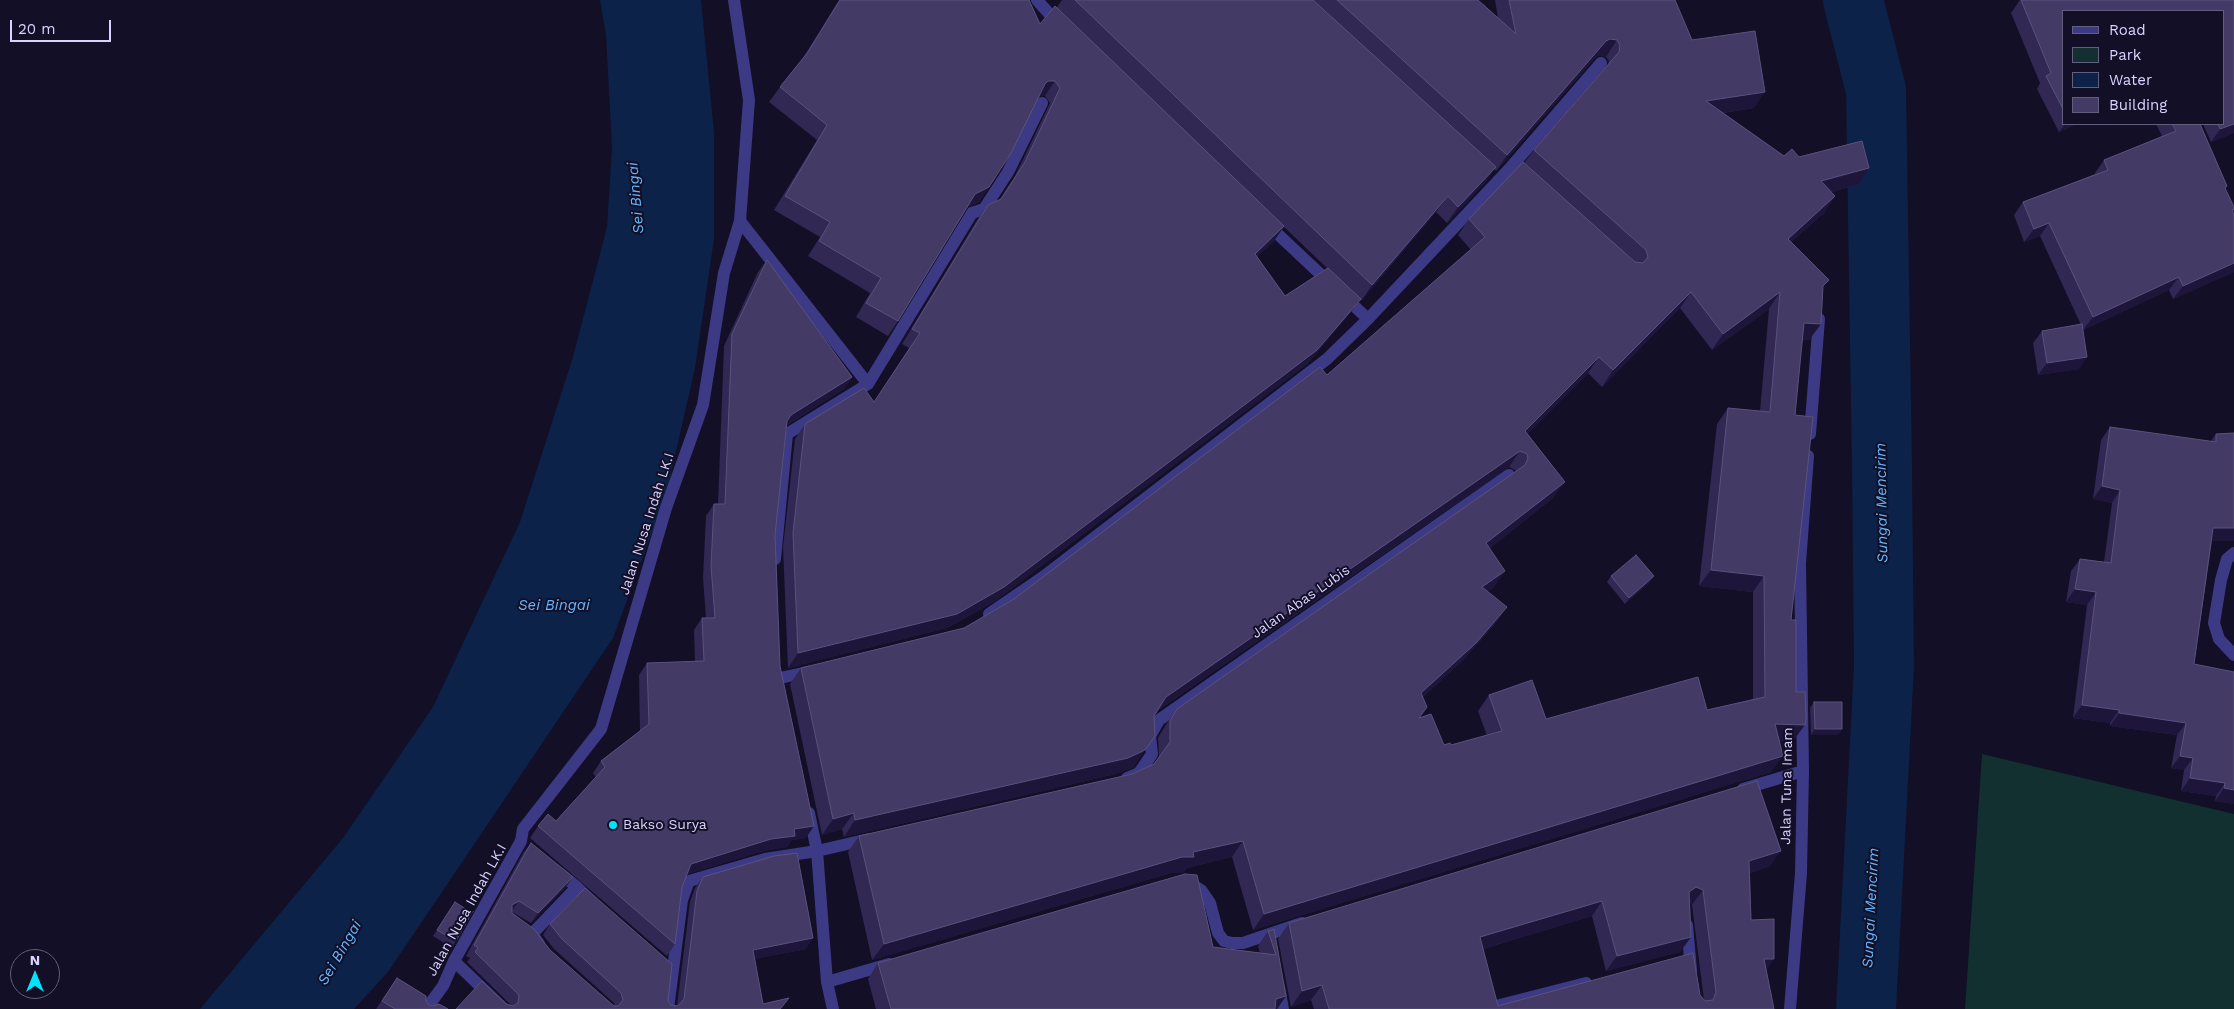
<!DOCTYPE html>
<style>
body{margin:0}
#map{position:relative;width:2234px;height:1009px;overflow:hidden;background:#130f26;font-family:"Work Sans",sans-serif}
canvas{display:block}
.legend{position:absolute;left:2062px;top:10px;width:162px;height:115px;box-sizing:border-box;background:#130f26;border:1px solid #625e7d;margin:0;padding:6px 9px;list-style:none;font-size:15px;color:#d9d4ff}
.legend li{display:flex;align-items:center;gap:10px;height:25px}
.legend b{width:25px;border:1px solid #625e7d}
.north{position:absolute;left:10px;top:949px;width:50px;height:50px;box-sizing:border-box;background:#130f26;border:1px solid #625e7d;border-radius:50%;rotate:0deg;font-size:14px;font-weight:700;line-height:20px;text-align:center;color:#d9d4ff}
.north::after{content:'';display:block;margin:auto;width:18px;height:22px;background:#00e5ff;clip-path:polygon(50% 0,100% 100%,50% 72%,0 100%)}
.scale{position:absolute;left:10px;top:20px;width:101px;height:22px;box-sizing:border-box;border:2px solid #d9d4ff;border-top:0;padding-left:6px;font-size:15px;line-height:18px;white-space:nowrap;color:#d9d4ff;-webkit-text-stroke:4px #130f26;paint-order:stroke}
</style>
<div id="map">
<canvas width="2234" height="1009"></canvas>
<ul class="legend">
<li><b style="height:6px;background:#3d3a85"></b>Road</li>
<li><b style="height:14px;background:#12302f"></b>Park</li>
<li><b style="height:14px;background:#0c2248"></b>Water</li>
<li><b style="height:14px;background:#433a66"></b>Building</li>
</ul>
<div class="north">N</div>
<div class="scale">20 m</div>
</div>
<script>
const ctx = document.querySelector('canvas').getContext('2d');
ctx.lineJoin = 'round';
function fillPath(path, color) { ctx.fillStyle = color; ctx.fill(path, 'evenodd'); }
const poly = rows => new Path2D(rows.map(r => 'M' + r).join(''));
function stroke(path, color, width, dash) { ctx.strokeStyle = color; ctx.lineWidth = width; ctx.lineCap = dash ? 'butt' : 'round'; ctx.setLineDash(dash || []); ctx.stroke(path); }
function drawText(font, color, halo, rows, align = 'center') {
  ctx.font = font + ' "Work Sans",sans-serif'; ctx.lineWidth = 4; ctx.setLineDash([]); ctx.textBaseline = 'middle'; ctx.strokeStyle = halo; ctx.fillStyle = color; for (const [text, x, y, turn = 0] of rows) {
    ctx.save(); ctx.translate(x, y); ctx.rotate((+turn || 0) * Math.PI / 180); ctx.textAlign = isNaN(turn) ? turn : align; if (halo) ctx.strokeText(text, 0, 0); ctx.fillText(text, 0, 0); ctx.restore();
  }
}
fillPath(poly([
 [1982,754,2234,814,2234,1009,1965,1009]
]), '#12302f');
fillPath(poly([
 [600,0,701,0,714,132,714,239,695,368,666,495,613,638,388,972,354,1009,200,1009,343,838,433,707,520,522,573,357,607,227,612,148,606,35]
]), '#0c2248');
stroke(poly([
 [1853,0,1876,90,1882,468,1884,666,1866,1009]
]), '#0c2248', 60);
stroke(poly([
 [1037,0,1060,26],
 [1511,167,1601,63],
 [740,221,868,384],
 [1266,223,1368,319],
 [1810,434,1819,319],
 [2234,553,2227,559,2221,580,2214,623,2219,639,2234,655],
 [775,559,787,434,868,384,972,213,984,209,1008,172,1042,103],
 [989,614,1043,577,1327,359,1368,319,1511,167,1527,181],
 [780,678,812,671],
 [1127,778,1139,773,1152,754,1150,736,1159,720,1509,475],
 [1743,789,1803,771],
 [809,813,817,851,827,982,833,1009],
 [558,872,577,887,593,903],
 [1188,882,1201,890,1210,903,1218,933,1224,941,1232,943,1243,943,1302,923],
 [1687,925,1691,970],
 [539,944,532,934,577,887],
 [454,961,504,1009],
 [827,982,889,964],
 [1279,987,1283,1009],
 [1496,1006,1586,983],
 [426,1009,443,986,454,961,521,841,523,829,601,729,666,508,703,405,724,273,740,221,749,100,734,0],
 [668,1009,682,900,689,881,765,859,817,851,869,839],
 [1790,1009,1801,873,1803,771,1800,563,1808,456]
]), '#3d3a85', 12);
fillPath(poly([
 [839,0,1029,0,1040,24,1057,7,1062,0,1478,0,1498,18,1495,0,1675,0,1692,40,1754,108,1723,113,1784,156,1799,157,1858,185,1831,192,1835,196,1824,213,1791,242,1823,288,1821,324,1809,340,1802,340,1795,415,1791,620,1793,741,1779,741,1771,772,1253,930,1232,857,1187,868,1183,873,1171,873,872,960,848,852,859,836,1132,774,1154,764,1159,757,1158,738,1165,726,1177,709,1516,472,1515,470,1509,467,1157,711,1154,716,1134,767,1116,774,844,837,842,829,822,835,790,684,801,668,964,628,1014,599,1327,375,1471,250,1458,235,1469,219,1524,163,1534,150,1608,64,1609,61,1606,57,1599,55,1595,58,1496,171,1494,169,1485,183,1447,223,1436,212,1361,301,1360,300,1350,313,1307,364,994,602,947,628,788,668,783,547,795,439,805,424,874,402,909,348,902,344,977,220,988,205,1000,199,1015,176,1050,103,1045,96,1040,96,989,187,979,202,967,208,898,321,888,336,856,317,870,293,808,256,820,237,774,210,817,140,769,102,780,87,803,58],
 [1284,227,1327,268,1285,296,1257,257,1274,241],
 [1680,308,1712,350,1769,309,1760,411,1728,408,1717,424,1699,586,1753,592,1753,699,1707,710,1546,719,1489,695,1478,711,1487,736,1451,745,1444,745,1419,718,1423,697,1464,659,1495,624,1488,591,1494,587,1490,548,1553,498,1527,434,1588,373,1602,387],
 [2020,0,2234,0,2234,133,2211,142,2203,124,2223,124,2223,11,2063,11,2063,124,2077,124,2059,132,2037,89,2040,83,2011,13],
 [2156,124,2200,124,2227,186,2225,189,2234,207,2234,210,2233,212,2234,215,2234,272,2173,299,2169,290,2083,330,2083,328,2079,369,2038,375,2033,343,2042,331,2081,325,2040,236,2024,242,2014,215,2023,202,2095,174,2095,173,2104,160,2162,136],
 [767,260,852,377,844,389,787,425,775,535,780,666,806,838,792,840,787,847,763,851,687,874,682,887,675,944,667,956,530,838,538,826,556,821,596,777,593,773,601,761,640,731,639,675,647,663,695,662,694,630,702,618,706,618,703,578,706,516,714,504,718,504,724,346,758,272],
 [2110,427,2210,442,2216,434,2234,433,2212,541,2194,664,2234,672,2234,804,2215,801,2216,796,2181,791,2184,770,2171,768,2177,735,2110,726,2110,723,2073,718,2087,605,2066,602,2071,571,2080,559,2104,562,2112,503,2093,499,2101,440],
 [1611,576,1650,582,1625,604,1607,582],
 [1814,702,1842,729,1838,735,1811,735,1810,708],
 [531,843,573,877,565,888,531,923,512,912,512,913,550,950,614,1006,614,1003,554,949,543,935,550,924,668,1001,671,1005,677,1006,690,902,695,888,703,877,806,949,754,959,763,1004,789,998,781,1009,456,1009,506,1004,511,1006,510,1004,467,962,470,958,466,956,523,853],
 [1770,866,1750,873,1751,920,1766,970,1774,1009,1314,1009,1311,1000,1291,1007,1278,939,1289,923],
 [1690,904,1692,905,1704,1000,1700,995,1498,1006,1483,949,1592,916,1606,971,1680,952,1691,937],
 [455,902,456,941,452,948,433,936],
 [1274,929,1286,996,1277,1009,876,1009,868,979,878,963,1213,947,1260,953,1258,946,1268,931],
 [397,978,426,1001,429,1005,448,1009,376,1009]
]), '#312854');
fillPath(poly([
 [1610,39,1617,40,1606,57,1599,55,1595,58,1496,171,1507,155,1606,41],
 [1048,81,1055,81,1045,96,1038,96,1045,84],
 [1765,92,1754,108,1695,117,1706,101],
 [2065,124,2077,124,2059,132],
 [2234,124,2234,133,2211,142,2220,129],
 [1496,167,1485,183,1447,223,1458,207],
 [1869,168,1858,185,1809,197,1821,181],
 [989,187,979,202,965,209,975,194],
 [1448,196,1436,212,1361,301,1372,285],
 [1835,196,1824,213,1776,255,1788,239],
 [2049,223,2040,236,2024,242,2034,229],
 [1284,226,1274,241,1245,269,1255,254],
 [2234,263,2234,272,2173,299,2183,286],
 [2179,277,2169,290,2083,330,2093,317],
 [1691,292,1680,308,1602,387,1613,370],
 [1780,292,1769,309,1712,350,1723,334],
 [1361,299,1350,313,1307,364,994,602,947,628,788,668,798,653],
 [1804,323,1821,324,1809,340,1793,339],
 [1599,357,1588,373,1514,447,1525,431],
 [2087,357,2079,369,2038,375,2047,363],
 [852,377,844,389,783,427,791,415],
 [1520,451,1509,467,1154,713,1166,697],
 [1565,482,1553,498,1475,560,1486,543],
 [2102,486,2120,490,2112,503,2093,499],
 [2213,528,2234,528,2234,541,2204,541],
 [1711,570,1764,576,1753,592,1699,586],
 [1505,571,1494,587,1471,603,1482,587],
 [1654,576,1650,582,1625,604,1629,598],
 [2075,589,2096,592,2087,605,2066,602],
 [1507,607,1495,624,1464,659,1410,709,1421,693],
 [2082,705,2119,710,2110,723,2073,718],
 [2119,713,2186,723,2177,735,2110,726],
 [1775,724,1805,725,1793,741,1764,740],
 [1815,729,1842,729,1838,735,1811,735],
 [1145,750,1134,767,1116,774,844,837,855,820],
 [1783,756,1771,772,1253,930,1264,914],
 [2180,756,2193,758,2184,770,2171,768],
 [2190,778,2225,783,2216,796,2181,791],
 [2224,788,2234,790,2234,804,2215,801],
 [854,813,842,829,822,835,833,819],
 [814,826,806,838,792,840,787,847,763,851,683,875,691,864,794,829],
 [1243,841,1232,857,1187,868,1183,873,1171,873,872,960,884,944,1193,852],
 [1781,851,1770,866,1739,877,1749,861],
 [573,877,565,888,531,923,538,913],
 [1696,887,1703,890,1692,905,1685,902,1689,892],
 [519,901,511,912,512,905],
 [1602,901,1592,916,1469,953,1480,937],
 [1691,937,1680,952,1606,971,1617,956],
 [813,938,806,949,745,961,753,950],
 [1764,959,1774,959,1764,974],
 [1322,985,1311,1000,1291,1007,1302,991],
 [1286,996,1277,1009,1269,1009,1276,999]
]), '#1d163a');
const building = poly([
 [840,0,1029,0,1040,24,1055,6,1284,226,1255,254,1285,296,1328,268,1361,299,1317,350,1004,587,957,614,798,653,793,533,805,424,864,388,874,402,920,333,912,329,988,205,1001,199,1025,162,1060,88,1055,81,1048,81,1045,84,1011,153,989,187,975,194,898,321,866,303,881,278,819,241,830,222,785,196,827,125,780,87,808,52,840,0],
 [1075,0,1313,0,1496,167,1458,207,1448,196,1372,285,1075,0],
 [1337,0,1478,0,1516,34,1509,0,1675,0,1692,40,1755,31,1765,92,1706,101,1784,156,1792,149,1799,157,1862,141,1869,168,1821,181,1835,196,1788,239,1829,280,1823,286,1821,324,1804,323,1795,415,1813,417,1791,620,1796,620,1796,692,1805,692,1806,719,1805,725,1775,724,1783,756,1264,914,1243,841,1193,852,1194,857,1182,857,884,944,859,836,1132,774,1154,764,1170,742,1170,721,1177,709,1525,465,1528,458,1527,454,1520,451,1166,697,1154,716,1155,736,1145,750,1128,758,855,820,854,813,833,819,801,668,964,628,1014,599,1320,367,1327,375,1485,237,1469,219,1523,162,1635,262,1643,263,1648,257,1646,250,1534,150,1619,52,1620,45,1617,40,1610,39,1606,41,1507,155,1337,0],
 [1691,292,1723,334,1780,292,1770,412,1728,408,1711,570,1764,576,1765,697,1707,710,1698,677,1546,719,1532,680,1489,695,1502,731,1451,745,1450,743,1444,745,1431,714,1419,718,1427,707,1421,693,1476,643,1507,607,1482,587,1505,571,1486,543,1565,482,1525,431,1599,357,1613,370,1691,292],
 [2021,0,2234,0,2234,124,2220,129,2218,124,2223,124,2223,11,2063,11,2063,109,2046,76,2051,73,2021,0],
 [2172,124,2200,124,2227,186,2225,188,2234,207,2234,209,2232,210,2234,215,2234,263,2183,286,2179,277,2093,317,2049,223,2034,229,2023,202,2108,170,2104,160,2176,131,2172,124],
 [767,260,852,377,791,415,787,421,775,535,780,666,814,826,794,829,795,836,771,839,691,864,682,887,675,944,538,826,548,814,556,821,605,767,601,761,649,724,647,663,704,661,702,618,715,618,711,566,714,504,725,504,732,334,767,260],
 [2082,324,2087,357,2047,363,2042,331,2082,324],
 [2110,427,2216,442,2216,434,2234,433,2234,528,2213,528,2194,664,2234,672,2234,790,2224,788,2225,783,2190,778,2193,758,2180,756,2186,723,2119,713,2119,710,2082,705,2096,592,2075,589,2080,559,2111,563,2120,490,2102,486,2110,427],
 [1636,555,1654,576,1629,598,1611,576,1636,555],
 [1814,702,1842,702,1842,729,1815,729,1814,702],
 [1757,781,1781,851,1749,861,1751,920,1774,919,1774,959,1764,959,1774,1009,1329,1009,1322,985,1302,991,1289,923,1757,781],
 [1696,887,1703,890,1716,992,1713,1000,1705,1001,1700,995,1693,953,1498,1006,1480,937,1602,901,1617,956,1691,937,1689,892,1696,887],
 [531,843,573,877,538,913,519,901,512,905,512,913,534,929,550,950,614,1006,618,1006,623,1000,621,993,562,939,550,924,585,888,672,964,668,1001,671,1005,678,1006,684,999,697,891,703,877,774,856,797,853,813,938,753,950,763,1004,789,998,780,1009,456,1009,482,981,506,1004,513,1006,518,1003,519,996,517,993,475,952,478,948,474,945,531,843],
 [1185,874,1197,875,1213,947,1276,955,1268,931,1274,929,1286,996,1276,999,1275,1009,891,1009,878,963,1185,874],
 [455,902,472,913,473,911,456,941,437,930,455,902],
 [397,978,426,996,426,1001,429,1005,433,1006,439,1004,448,1009,395,1009,382,1001,397,978]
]);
fillPath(building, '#433a66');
stroke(building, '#5a527e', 1);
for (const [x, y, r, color] of [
 [613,825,5,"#00e5ff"]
]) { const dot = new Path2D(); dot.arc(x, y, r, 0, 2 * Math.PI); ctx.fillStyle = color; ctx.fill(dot); stroke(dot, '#130f26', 2); }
drawText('14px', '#d9d4ff', '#130f26', [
 ["Jalan Nusa Indah LK.I",647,524,-72],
 ["Jalan Abas Lubis",1301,602,-35],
 ["Jalan Tuna Imam",1787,786,-89],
 ["Jalan Nusa Indah LK.I",467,910,-61]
]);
drawText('14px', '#d9d4ff', '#130f26', [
 ["Bakso Surya",623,825]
], 'left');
drawText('italic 15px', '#62b6ff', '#130f26', [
 ["Sei Bingai",636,198,-95],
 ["Sungai Mencirim",1882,503,-91],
 ["Sei Bingai",554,606],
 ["Sungai Mencirim",1871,908,-87],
 ["Sei Bingai",340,953,-60]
]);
</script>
